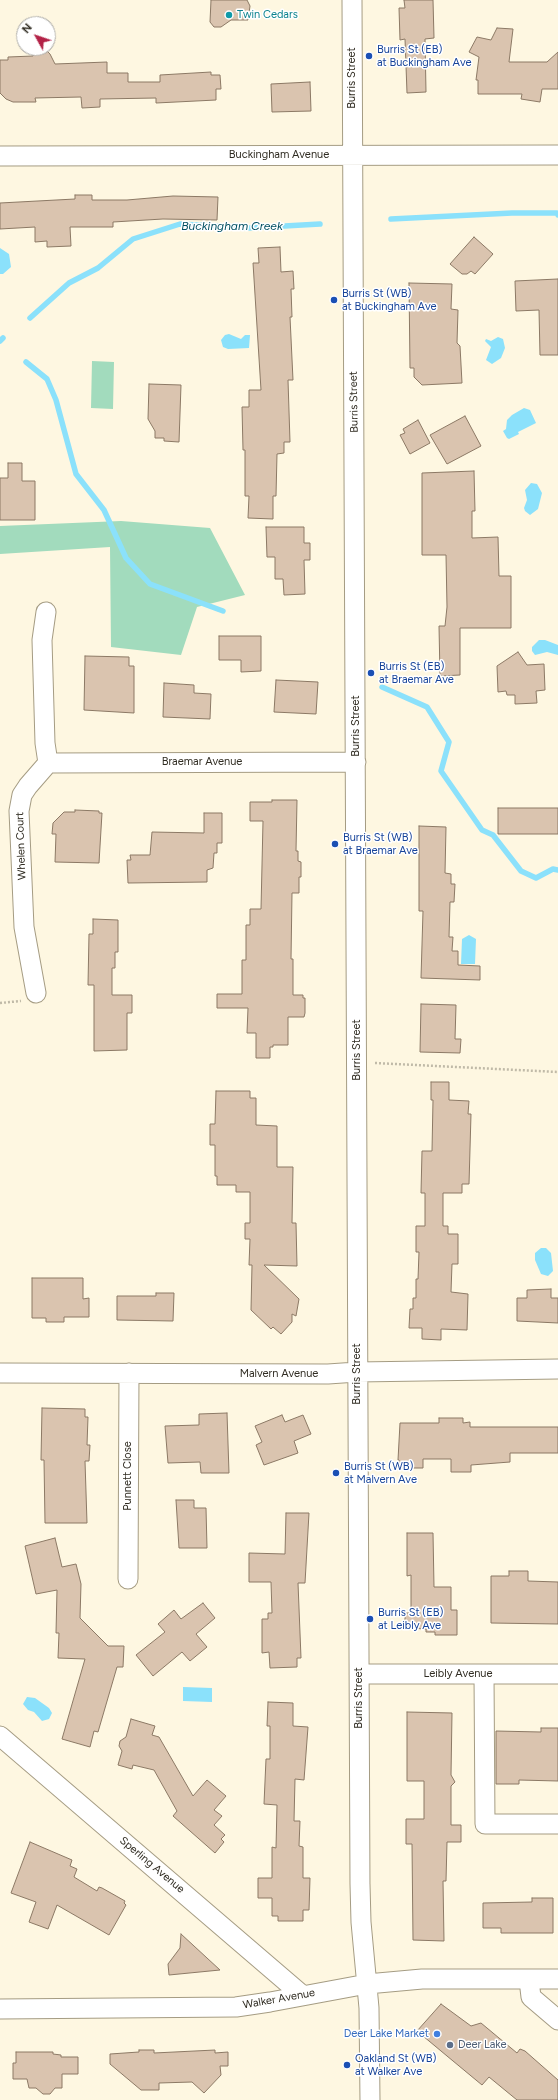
<!DOCTYPE html>
<style>
body{margin:0}
#map{position:relative;width:558px;height:2100px;overflow:hidden;background:#fef7e1;font-family:Figtree,sans-serif}
canvas{display:block}
.north{position:absolute;left:16px;top:16px;width:40px;height:40px;box-sizing:border-box;background:#fff;border:1px solid #acaba7;border-radius:50%;rotate:310deg;font-size:11px;font-weight:700;line-height:16px;text-align:center;color:#302c22}
.north::after{content:'';display:block;margin:auto;width:14px;height:18px;background:#b32247;clip-path:polygon(50% 0,100% 100%,50% 72%,0 100%)}
</style>
<div id="map">
<canvas width="558" height="2100"></canvas>
<div class="north">N</div>
</div>
<script>
const ctx = document.querySelector('canvas').getContext('2d');
ctx.lineJoin = 'round';
function fillPath(path, color) { ctx.fillStyle = color; ctx.fill(path, 'evenodd'); }
const poly = rows => new Path2D(rows.map(r => 'M' + r).join(''));
function stroke(path, color, width, dash) { ctx.strokeStyle = color; ctx.lineWidth = width; ctx.lineCap = dash ? 'butt' : 'round'; ctx.setLineDash(dash || []); ctx.stroke(path); }
function drawText(font, color, halo, rows, align = 'center') {
  ctx.font = font + ' Figtree,sans-serif'; ctx.lineWidth = 3; ctx.setLineDash([]); ctx.textBaseline = 'middle'; ctx.strokeStyle = halo; ctx.fillStyle = color; for (const [text, x, y, turn = 0] of rows) {
    ctx.save(); ctx.translate(x, y); ctx.rotate((+turn || 0) * Math.PI / 180); ctx.textAlign = isNaN(turn) ? turn : align; if (halo) ctx.strokeText(text, 0, 0); ctx.fillText(text, 0, 0); ctx.restore();
  }
}
fillPath(poly([
 [92,361,114,362,113,409,91,408],
 [121,521,210,528,245,595,197,607,181,655,111,647,110,547,0,554,0,526]
]), '#a2dbbd');
fillPath(poly([
 [0,248,9,254,11,267,3,274,0,274],
 [229,334,241,339,245,335,250,335,249,348,228,349,223,347,221,340,225,335],
 [498,337,503,339,505,348,501,358,492,364,486,360,491,347,485,341,486,339,491,341],
 [524,408,530,410,536,423,518,432,519,434,509,439,507,438,503,431,506,429,507,420,512,415],
 [531,483,537,484,542,493,538,509,530,515,525,511,524,508,527,500,525,490],
 [539,640,545,640,558,645,558,655,547,652,535,655,532,651,532,647],
 [469,935,476,939,475,964,461,964,462,939],
 [541,1248,546,1248,551,1253,553,1271,548,1276,541,1274,535,1260,535,1253],
 [183,1687,212,1688,212,1702,183,1701],
 [27,1697,35,1698,49,1708,52,1713,49,1719,42,1721,34,1712,28,1710,23,1704]
]), '#8be1fb');
stroke(poly([
 [391,219,512,213,557,213,558,215],
 [30,318,69,283,98,268,133,239,180,224,249,228,320,224],
 [0,341,3,338],
 [26,362,47,379,56,400,76,474,104,510,126,558,150,584,223,611],
 [382,687,427,707,449,742,441,771,482,830,493,835,521,871,536,878,553,869,558,870]
]), '#8be1fb', 5.5);
const building = poly([
 [211,0,247,0,250,6,248,20,231,20,221,27,214,27,210,22,211,0],
 [404,0,433,0,434,38,425,39,426,92,407,93,405,39,400,40,399,8,405,8,404,0],
 [497,28,513,29,509,62,547,62,558,52,558,89,542,89,540,102,521,99,522,94,478,94,478,80,476,80,479,57,469,52,477,37,491,40,497,28],
 [44,48,50,54,55,64,107,62,107,73,128,73,128,82,160,82,160,75,211,72,211,75,220,75,221,89,216,89,216,100,156,103,156,98,100,99,100,107,82,108,81,97,35,98,36,102,13,102,6,99,0,93,0,60,8,60,8,57,33,56,33,53,40,53,44,48],
 [310,82,311,111,272,112,271,84,310,82],
 [75,195,92,195,92,200,127,200,173,196,218,197,217,220,163,219,113,222,113,227,70,227,71,246,47,247,47,241,35,242,35,227,0,229,0,203,75,199,75,195],
 [474,237,493,254,475,274,471,271,467,274,462,274,450,264,474,237],
 [280,247,281,272,293,271,294,289,291,289,292,317,290,317,293,380,288,380,290,442,284,442,284,453,277,454,276,496,273,496,273,519,248,518,249,496,245,496,245,450,243,450,242,407,249,407,249,390,261,390,253,263,259,263,258,248,280,247],
 [558,279,558,355,540,355,539,310,516,311,515,281,558,279],
 [409,283,452,284,451,309,458,310,457,343,460,346,462,383,422,385,414,377,414,368,410,368,409,283],
 [149,384,181,385,179,442,164,441,164,438,155,438,155,431,148,419,149,384],
 [465,416,481,446,447,464,430,435,465,416],
 [418,420,430,443,410,454,400,435,405,433,403,429,418,420],
 [8,463,22,463,22,481,35,481,35,520,0,520,0,478,8,478,8,463],
 [474,471,475,511,472,511,472,538,498,537,499,576,511,576,511,628,460,628,460,675,440,676,439,626,445,626,447,607,446,555,422,555,422,473,474,471],
 [266,527,304,527,304,543,310,543,310,560,304,560,305,594,284,595,283,579,275,579,275,557,267,557,266,527],
 [219,636,261,636,261,671,241,672,241,660,219,660,219,636],
 [518,652,527,665,544,664,545,690,536,691,537,703,515,704,515,695,507,695,506,691,498,692,497,666,518,652],
 [85,656,129,657,129,666,134,666,134,713,84,710,85,656],
 [276,680,318,682,316,714,274,712,276,680],
 [164,683,194,685,194,693,211,694,210,719,163,717,164,683],
 [272,800,297,800,296,851,298,851,298,861,301,862,301,877,299,877,299,893,292,893,291,959,293,959,293,995,303,995,303,998,305,998,305,1013,304,1017,288,1017,288,1045,273,1045,273,1047,270,1047,270,1058,256,1058,256,1033,247,1033,248,1008,217,1008,217,994,242,994,242,960,246,960,246,925,250,925,250,909,261,909,263,821,250,821,250,802,272,802,272,800],
 [498,808,558,808,558,834,498,834,498,808],
 [75,810,99,811,99,813,102,813,99,863,55,862,56,834,52,834,53,823,64,812,75,812,75,810],
 [204,813,222,813,222,843,217,843,217,853,214,853,213,868,207,870,207,882,128,883,127,860,131,860,130,855,150,855,152,832,204,833,204,813],
 [419,826,446,827,445,873,451,874,451,884,455,884,454,902,450,902,449,937,453,937,452,951,458,951,458,965,480,966,480,980,421,978,423,911,419,911,419,826],
 [93,919,118,920,118,952,115,952,115,968,112,968,112,995,132,995,132,1013,127,1013,127,1050,94,1051,94,985,88,985,89,934,93,934,93,919],
 [421,1004,456,1005,455,1039,461,1039,460,1053,420,1052,421,1004],
 [431,1082,449,1082,449,1100,469,1101,468,1114,471,1114,469,1184,462,1184,462,1193,443,1193,443,1226,448,1226,448,1234,458,1234,458,1264,452,1264,451,1292,468,1294,467,1330,441,1329,441,1340,422,1339,422,1328,409,1328,410,1309,413,1309,413,1298,416,1298,416,1279,418,1279,419,1252,416,1252,416,1226,425,1226,425,1193,421,1193,422,1151,432,1151,433,1100,431,1100,431,1082],
 [216,1091,250,1091,250,1098,256,1098,256,1125,277,1126,277,1167,293,1167,292,1223,296,1223,297,1266,264,1265,299,1299,296,1316,292,1314,292,1322,281,1334,273,1327,271,1329,251,1310,252,1265,249,1265,250,1239,245,1239,245,1223,250,1223,250,1192,236,1192,236,1185,217,1185,217,1176,215,1176,215,1145,210,1145,210,1124,215,1124,216,1091],
 [32,1278,83,1278,83,1299,89,1298,89,1317,64,1317,64,1322,46,1322,46,1318,32,1318,32,1278],
 [551,1289,551,1298,558,1298,558,1323,517,1321,517,1298,527,1298,527,1290,551,1289],
 [156,1293,174,1293,173,1321,117,1320,117,1296,156,1296,156,1293],
 [42,1408,85,1409,85,1417,88,1417,87,1445,90,1445,89,1461,85,1461,87,1523,45,1523,44,1460,41,1460,42,1408],
 [227,1413,229,1473,201,1473,200,1462,168,1463,165,1426,199,1425,199,1414,227,1413],
 [282,1415,285,1422,303,1415,311,1434,294,1441,298,1453,264,1465,256,1445,262,1442,255,1426,282,1415],
 [439,1418,463,1418,463,1423,470,1422,470,1427,558,1427,558,1453,510,1453,510,1462,471,1465,471,1472,451,1472,451,1459,423,1459,423,1468,399,1468,399,1460,398,1460,400,1423,439,1423,439,1418],
 [176,1500,194,1500,194,1508,206,1508,207,1548,179,1548,176,1500],
 [286,1513,309,1513,305,1583,298,1583,301,1658,297,1658,297,1667,270,1668,269,1652,262,1653,262,1619,268,1619,268,1613,272,1613,271,1582,249,1582,249,1553,285,1554,286,1513],
 [407,1533,433,1533,434,1587,451,1587,451,1610,457,1610,457,1635,435,1635,435,1632,426,1632,426,1629,405,1628,405,1613,411,1613,411,1575,407,1576,407,1533],
 [55,1538,62,1567,76,1564,81,1584,80,1618,108,1646,124,1646,123,1667,117,1667,98,1732,94,1731,90,1747,62,1739,85,1659,58,1658,59,1633,56,1633,57,1590,36,1594,25,1546,55,1538],
 [509,1571,528,1571,528,1581,558,1582,558,1624,491,1623,491,1576,509,1576,509,1571],
 [203,1603,215,1618,196,1634,207,1647,190,1661,182,1652,153,1676,136,1655,165,1632,158,1624,174,1610,181,1619,203,1603],
 [268,1702,293,1703,293,1726,308,1727,304,1780,295,1779,294,1821,300,1821,299,1846,303,1847,303,1878,310,1878,309,1910,303,1910,303,1921,278,1921,278,1916,272,1916,272,1898,258,1898,258,1878,272,1878,272,1847,276,1848,277,1805,264,1804,266,1759,270,1759,270,1726,267,1726,268,1702],
 [407,1712,452,1713,451,1775,455,1782,451,1786,451,1825,461,1825,461,1842,447,1842,446,1881,443,1881,444,1941,413,1940,412,1844,406,1844,406,1819,424,1819,424,1781,407,1781,407,1712],
 [131,1719,155,1726,152,1735,159,1737,193,1796,207,1780,226,1796,214,1810,222,1816,214,1825,225,1835,221,1839,224,1842,215,1853,173,1816,177,1811,154,1770,133,1765,132,1769,118,1765,122,1751,119,1746,120,1741,126,1737,131,1719],
 [541,1728,558,1728,558,1781,519,1780,519,1784,496,1784,496,1731,541,1732,541,1728],
 [30,1842,72,1860,70,1866,77,1869,74,1877,97,1891,99,1887,102,1888,125,1901,124,1903,126,1905,109,1935,57,1905,48,1929,29,1922,36,1902,11,1893,30,1842],
 [532,1898,553,1898,553,1933,501,1933,501,1928,483,1928,483,1903,532,1902,532,1898],
 [181,1934,220,1970,169,1975,168,1964,180,1948,181,1934],
 [441,2004,471,2026,481,2023,517,2053,520,2049,525,2051,558,2080,558,2100,517,2100,489,2077,482,2085,447,2056,417,2031,441,2004],
 [139,2050,154,2050,154,2053,215,2050,215,2053,228,2052,228,2066,220,2066,221,2075,204,2093,192,2082,159,2083,159,2090,141,2090,110,2064,110,2054,139,2052,139,2050],
 [16,2052,53,2052,53,2054,61,2055,61,2057,78,2057,78,2074,62,2074,62,2088,55,2088,50,2094,43,2094,36,2088,29,2088,27,2079,13,2079,13,2063,16,2063,16,2052]
]);
fillPath(building, '#dac4af');
stroke(building, '#8c7965', 1);
const minor = poly([
 [352,0,360,1884,361,1922,369,2008,370,2100],
 [0,156,558,155],
 [48,763,356,762],
 [36,993,24,927,19,811,22,795,28,786,48,763,45,743,42,640,46,612],
 [0,1373,328,1374,357,1372,558,1369],
 [128,1579,129,1373],
 [359,1674,558,1674],
 [484,1674,485,1824,558,1824],
 [0,1736,302,1995],
 [529,1980,531,1997,558,2020],
 [0,2009,236,2007,270,2002,367,1984,422,1979,558,1979]
]);
stroke(minor, '#a59c83', 21);
stroke(poly([
 [0,1003,21,1001],
 [375,1063,558,1072]
]), '#c0baa8', 2.5, [2, 2]);
stroke(minor, '#fff', 19);
for (const [x, y, r, color] of [
 [229,15,4,"#0f9aa8"],
 [369,56,4,"#1a4fb4"],
 [334,300,4,"#1a4fb4"],
 [371,673,4,"#1a4fb4"],
 [335,844,4,"#1a4fb4"],
 [336,1473,4,"#1a4fb4"],
 [370,1619,4,"#1a4fb4"],
 [437,2034,4,"#3f7fe0"],
 [450,2045,4,"#5c6f8a"],
 [347,2065,4,"#1a4fb4"]
]) { const dot = new Path2D(); dot.arc(x, y, r, 0, 2 * Math.PI); ctx.fillStyle = color; ctx.fill(dot); stroke(dot, '#fff', 1.5); }
drawText('11px', '#0d838f', '#fff', [
 ["Twin Cedars",237,15]
], 'left');
drawText('11px', '#164399', '#fff', [
 ["Burris St (EB)",377,50],
 ["at Buckingham Ave",377,63],
 ["Burris St (WB)",342,294],
 ["at Buckingham Ave",342,307],
 ["Burris St (EB)",379,667],
 ["at Braemar Ave",379,680],
 ["Burris St (WB)",343,838],
 ["at Braemar Ave",343,851],
 ["Burris St (WB)",344,1467],
 ["at Malvern Ave",344,1480],
 ["Burris St (EB)",378,1613],
 ["at Leibly Ave",378,1626],
 ["Oakland St (WB)",355,2059],
 ["at Walker Ave",355,2072]
], 'left');
drawText('11px', '#302c22', '#fff', [
 ["Burris Street",352,78,-90],
 ["Buckingham Avenue",279,155],
 ["Burris Street",354,402,-91],
 ["Burris Street",356,726,-90],
 ["Braemar Avenue",202,762],
 ["Whelen Court",21,846,-92],
 ["Burris Street",357,1050,-90],
 ["Malvern Avenue",279,1374],
 ["Burris Street",357,1374,-90],
 ["Punnett Close",128,1476,-90],
 ["Leibly Avenue",458,1674],
 ["Burris Street",359,1698,-90],
 ["Sperling Avenue",152,1865,40],
 ["Walker Avenue",279,1999,-10]
]);
drawText('11px', '#366cbe', '#fff', [
 ["Deer Lake Market",429,2034]
], 'right');
drawText('11px', '#4e5e75', '#fff', [
 ["Deer Lake",458,2045]
], 'left');
drawText('italic 12px', '#004f61', '#fff', [
 ["Buckingham Creek",232,226]
]);
</script>
